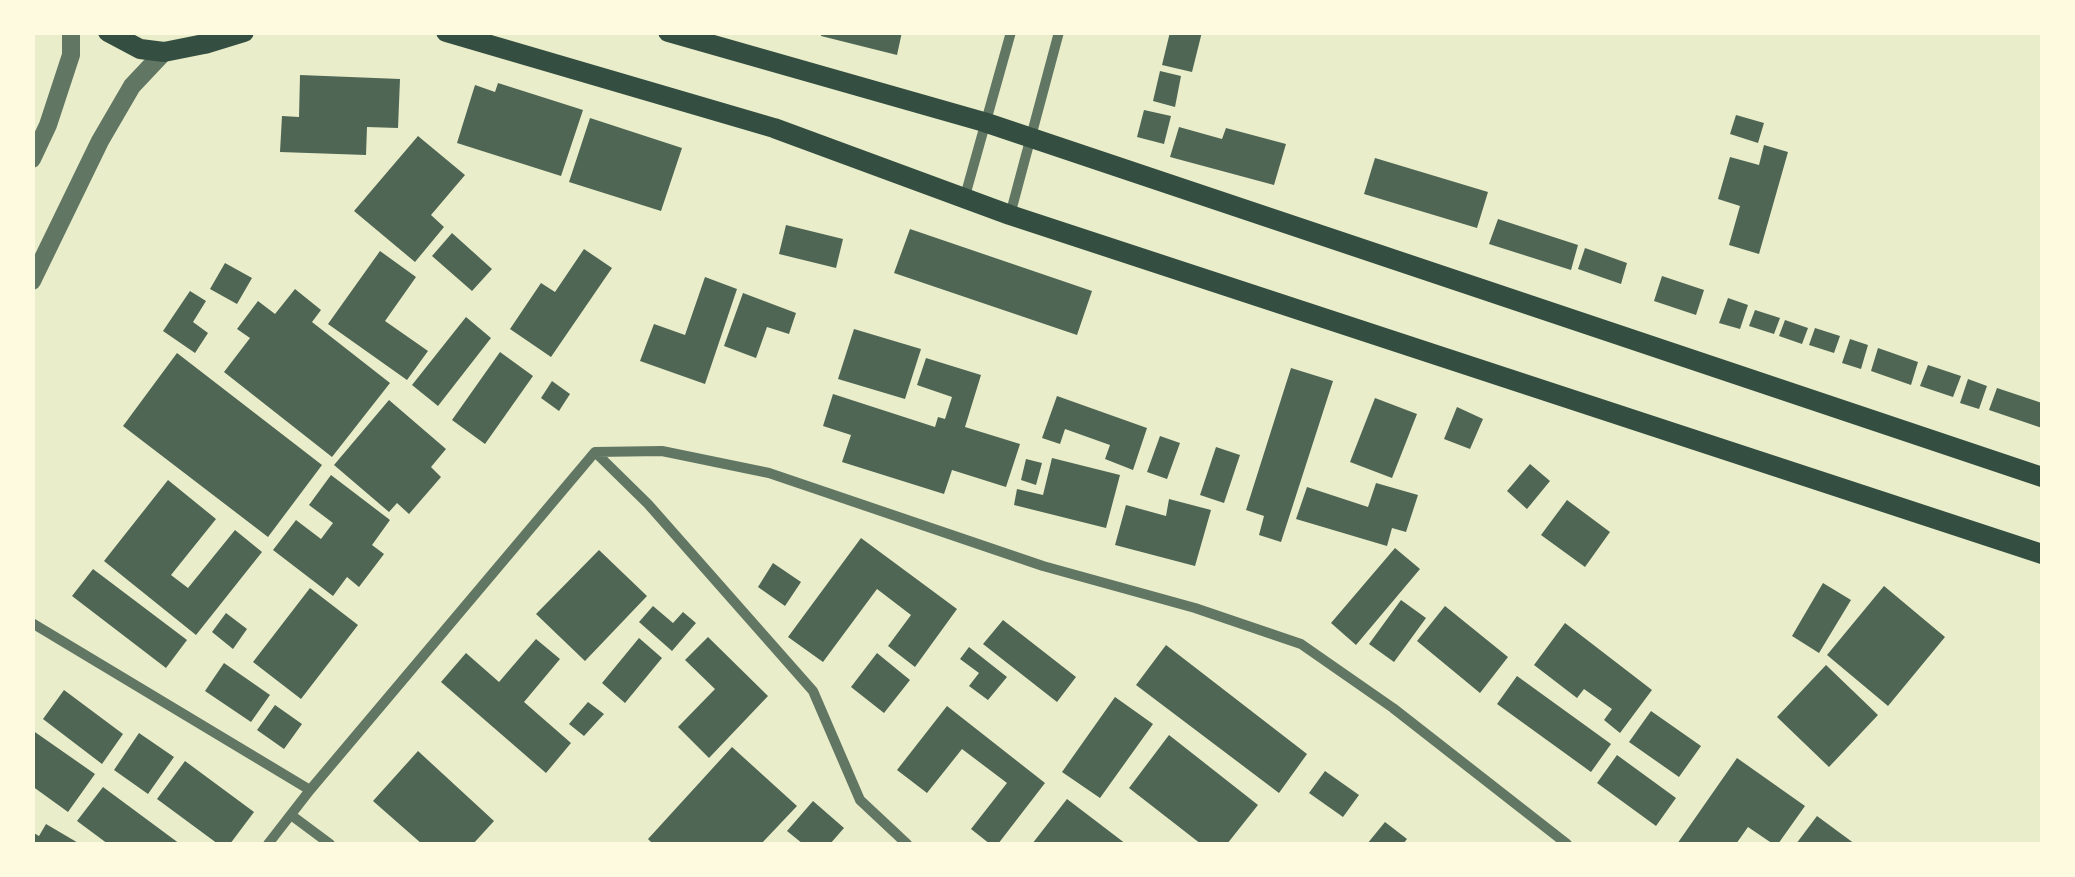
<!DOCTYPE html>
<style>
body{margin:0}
#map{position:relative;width:2075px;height:877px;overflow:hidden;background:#e9edc9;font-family:"IBM Plex Sans",sans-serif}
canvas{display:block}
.frame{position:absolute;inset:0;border:35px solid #fefae0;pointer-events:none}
</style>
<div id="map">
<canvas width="2075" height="877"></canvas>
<div class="frame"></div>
</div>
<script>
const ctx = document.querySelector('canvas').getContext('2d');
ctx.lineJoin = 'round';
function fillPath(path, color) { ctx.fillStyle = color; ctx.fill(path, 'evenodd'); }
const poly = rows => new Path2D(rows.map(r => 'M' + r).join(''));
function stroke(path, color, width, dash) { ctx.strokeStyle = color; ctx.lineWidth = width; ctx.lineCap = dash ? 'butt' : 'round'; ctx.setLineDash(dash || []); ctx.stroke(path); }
fillPath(poly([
 [822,32,902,32,897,55,821,36],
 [1170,32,1202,32,1192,72,1162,65],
 [1160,71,1181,76,1175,107,1153,101],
 [300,75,400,79,398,128,367,127,366,155,280,152,282,116,299,117],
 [498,83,583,110,561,176,457,143,475,85,495,92],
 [1144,110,1171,116,1164,144,1137,137],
 [1736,115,1764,123,1758,143,1730,134],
 [590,118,682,148,661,211,569,182],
 [1179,127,1222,139,1226,128,1286,144,1274,185,1170,157],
 [418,136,465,175,431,215,444,227,415,262,354,211],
 [1764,145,1788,152,1759,254,1729,245,1740,206,1718,199,1730,157,1759,165],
 [1375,158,1488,192,1477,228,1364,194],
 [1498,219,1578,245,1571,270,1489,244],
 [786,225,843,239,836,268,779,254],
 [910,229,1092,291,1077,335,894,273],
 [452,233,492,269,472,291,432,256],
 [1585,248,1627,263,1621,284,1578,269],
 [584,249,612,268,551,357,510,329,541,283,555,292],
 [380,251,416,277,385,321,428,351,407,380,328,324],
 [225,263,252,278,237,304,210,289],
 [1662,276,1704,290,1696,315,1654,301],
 [705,277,737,289,705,384,640,361,654,324,685,335],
 [295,289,321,310,312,322,390,383,332,457,224,372,250,338,237,329,258,301,275,314],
 [190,291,206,301,193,322,208,333,195,353,163,331],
 [743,293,796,313,789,334,767,327,756,358,724,346],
 [1728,298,1748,305,1740,329,1719,323],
 [1755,310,1780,318,1774,334,1749,326],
 [466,317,491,338,438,406,412,385],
 [1785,320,1808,328,1802,344,1779,336],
 [1815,328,1840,336,1834,353,1809,345],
 [854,329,921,349,905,399,838,379],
 [1850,339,1868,345,1861,369,1842,363],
 [1878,348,1918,362,1911,385,1871,371],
 [500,352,533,376,485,444,452,420],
 [177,353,322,465,268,537,123,426],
 [926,358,981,375,965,427,1020,444,1006,487,952,470,944,494,842,462,851,435,823,426,833,394,935,427,938,417,945,419,952,397,917,385],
 [1928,365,1961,376,1953,397,1920,386],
 [1291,368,1333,381,1281,542,1259,535,1264,516,1246,510],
 [1968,379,1987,386,1979,409,1960,403],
 [552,381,570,394,559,411,541,398],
 [1997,388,2042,403,2042,428,1989,410],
 [1057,396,1147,428,1133,470,1105,459,1110,445,1065,429,1060,444,1042,438],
 [1375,398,1417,414,1392,478,1350,462],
 [389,400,446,449,431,467,441,477,409,514,397,503,389,512,334,465],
 [1457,407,1483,419,1470,449,1444,439],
 [1160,436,1180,443,1167,479,1147,472],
 [1216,447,1240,455,1224,503,1200,495],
 [1052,458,1120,475,1106,528,1014,505,1017,489,1043,495],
 [1026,459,1042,463,1036,485,1021,480],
 [1530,464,1550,481,1527,509,1507,491],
 [331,475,390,520,372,545,384,554,359,587,347,577,333,596,273,550,296,520,321,539,333,523,309,505],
 [168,480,216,519,171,575,188,588,235,530,262,552,196,635,104,561],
 [1376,483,1418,495,1406,532,1392,528,1387,546,1296,519,1307,487,1368,507],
 [1169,499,1211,510,1195,566,1115,545,1126,505,1166,516],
 [1567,500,1610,532,1585,567,1541,535],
 [861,538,957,609,915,667,888,646,911,615,877,589,823,662,788,637],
 [1395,548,1420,569,1356,645,1331,623],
 [599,550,647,596,585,661,536,614],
 [773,563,801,582,785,606,758,587],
 [93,569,187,640,166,668,72,596],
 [1823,583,1851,600,1819,653,1792,636],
 [1884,586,1945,637,1888,706,1827,655],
 [310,588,358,625,301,699,253,662],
 [1401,600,1426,618,1394,662,1369,644],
 [653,606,673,623,683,612,696,623,672,651,639,622],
 [1445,606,1508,657,1480,693,1417,641],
 [226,613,247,629,233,649,212,632],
 [1003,620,1076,677,1057,702,983,644],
 [1565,623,1652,690,1620,733,1604,720,1612,709,1584,689,1577,698,1534,665],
 [708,637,768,696,709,758,678,727,715,689,685,660],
 [639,638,662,658,625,703,602,683],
 [536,639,560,659,524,702,571,743,546,773,441,682,466,653,499,682],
 [1166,645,1307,754,1279,793,1136,685],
 [969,647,1007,677,988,700,969,686,979,673,960,659],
 [877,653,910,680,884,713,851,687],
 [224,663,270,695,251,722,205,691],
 [1826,665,1878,715,1829,767,1777,717],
 [1517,676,1611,744,1591,772,1497,704],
 [64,690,123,734,102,764,43,719],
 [1115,697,1153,724,1100,798,1062,772],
 [588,702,604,714,584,736,569,724],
 [275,705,302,724,284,749,257,730],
 [947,706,1045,783,998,844,990,844,971,829,1007,783,962,749,927,793,897,770],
 [1651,711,1701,746,1679,777,1629,742],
 [32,730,95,774,68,812,32,786],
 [139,733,174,757,148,794,114,770],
 [1169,735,1258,805,1227,844,1201,844,1129,788],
 [732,747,797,806,761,844,653,844,648,839],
 [418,751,494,821,473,844,422,844,373,801],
 [1617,755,1676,798,1656,826,1597,783],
 [1737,758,1805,806,1778,844,1773,844,1748,827,1736,844,1677,844],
 [185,761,254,812,230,844,218,844,157,799],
 [1325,771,1359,795,1343,817,1309,793],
 [103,787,180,844,108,844,77,821],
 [1067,799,1126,844,1032,844],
 [813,801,844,828,830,844,803,844,787,831],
 [1817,816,1855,844,1796,844],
 [1385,822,1407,839,1403,844,1367,844],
 [46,824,80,844,32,844,32,832,39,836]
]), '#4f6655');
stroke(poly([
 [965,196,1011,32],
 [1010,215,1059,32],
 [595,452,648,504,813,691,860,800,907,844],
 [32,623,310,790],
 [291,815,330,844],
 [268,844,310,790,595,452,662,451,769,473,1043,566,1195,608,1301,644,1393,708,1567,844]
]), '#617663', 10);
stroke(poly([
 [32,159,48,125,71,55,71,32],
 [32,281,100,141,132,86,164,52]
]), '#617663', 18);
stroke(poly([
 [108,32,140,49,164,52,204,44,216,32],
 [446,32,774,128,1010,215,2042,554],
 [668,32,984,122,2042,477],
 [205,44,244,32]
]), '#344e41', 20);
</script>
